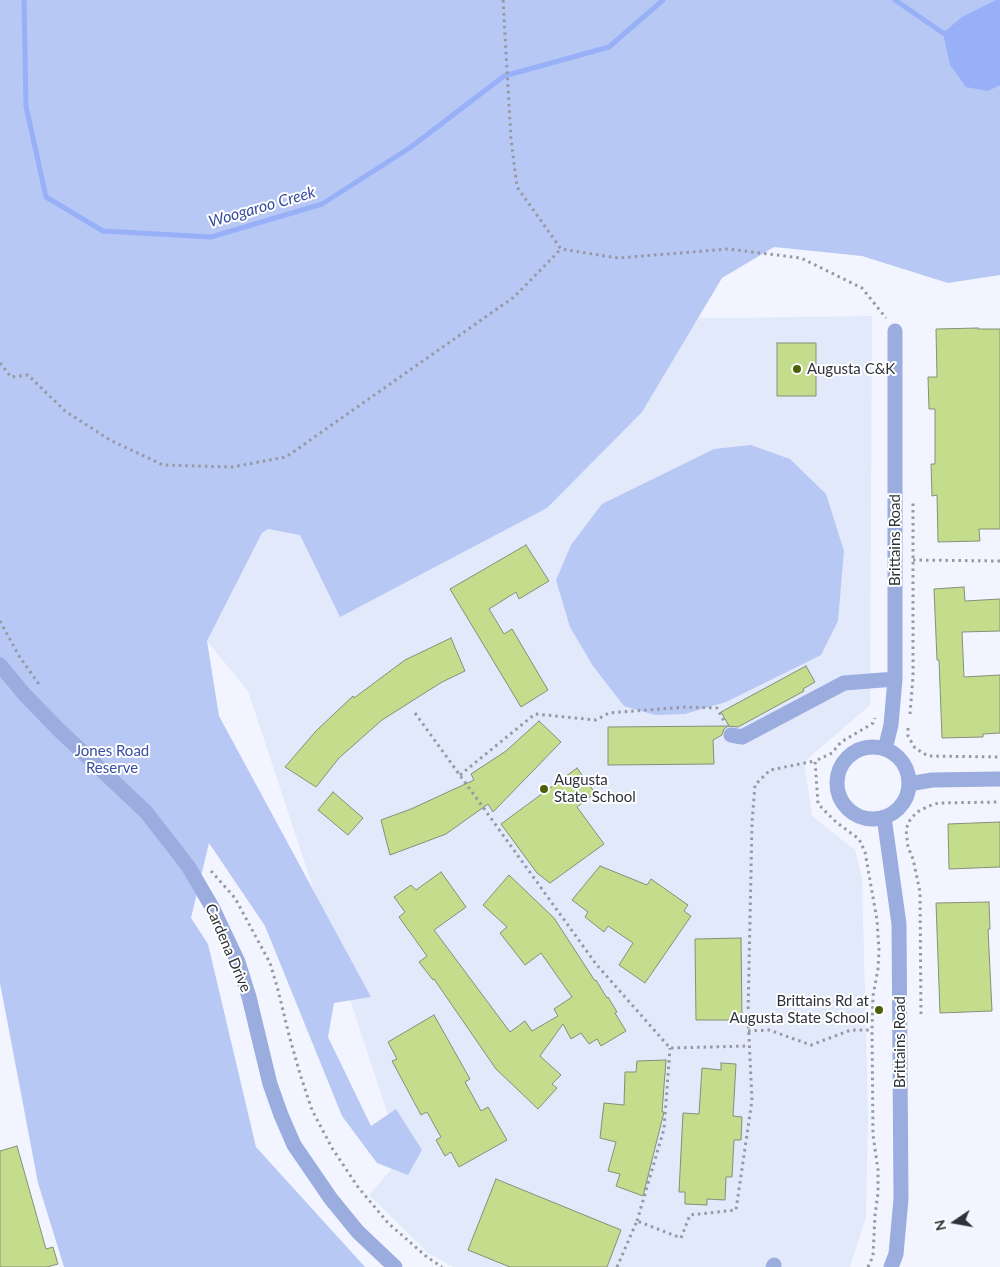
<!DOCTYPE html>
<style>
body{margin:0}
#map{position:relative;width:1000px;height:1267px;overflow:hidden;background:#f2f5ff;font-family:Lato,sans-serif}
canvas{display:block}
.north{position:absolute;left:930px;top:1197px;width:50px;height:50px;-webkit-text-stroke:4px #fff;paint-order:stroke;rotate:258deg;font-size:14px;font-weight:700;line-height:20px;text-align:center;color:#2e313a}
.north::after{content:'';display:block;margin:auto;width:18px;height:22px;background:#2e313a;clip-path:polygon(50% 0,100% 100%,50% 72%,0 100%)}
</style>
<div id="map">
<canvas width="1000" height="1267"></canvas>
<div class="north">N</div>
</div>
<script>
const ctx = document.querySelector('canvas').getContext('2d');
ctx.lineJoin = 'round';
function fillPath(path, color) { ctx.fillStyle = color; ctx.fill(path, 'evenodd'); }
const poly = rows => new Path2D(rows.map(r => 'M' + r).join(''));
function stroke(path, color, width, dash) { ctx.strokeStyle = color; ctx.lineWidth = width; ctx.lineCap = dash ? 'butt' : 'round'; ctx.setLineDash(dash || []); ctx.stroke(path); }
function drawText(font, color, halo, rows, align = 'center') {
  ctx.font = font + ' Lato,sans-serif'; ctx.lineWidth = 4; ctx.setLineDash([]); ctx.textBaseline = 'middle'; ctx.strokeStyle = halo; ctx.fillStyle = color; for (const [text, x, y, turn = 0] of rows) {
    ctx.save(); ctx.translate(x, y); ctx.rotate((+turn || 0) * Math.PI / 180); ctx.textAlign = isNaN(turn) ? turn : align; if (halo) ctx.strokeText(text, 0, 0); ctx.fillText(text, 0, 0); ctx.restore();
  }
}
fillPath(poly([
 [872,316,870,705,804,762,812,816,855,850,862,878,868,1112,866,1217,850,1267,453,1267,428,1253,369,1195,402,1157,248,691,207,641,274,510,585,320]
]), '#e2e9fb');
fillPath(poly([
 [0,0,1000,0,1000,275,948,283,862,256,774,247,722,278,642,412,547,508,340,617,300,535,268,529,262,533,207,641,219,716,371,997,334,1003,328,1037,371,1126,396,1109,422,1150,408,1175,377,1163,342,1116,265,926,209,843,191,918,208,944,256,1147,365,1267,64,1267,38,1183,0,983],
 [751,445,790,459,826,494,844,551,838,621,821,655,726,702,685,714,655,715,624,706,593,666,570,627,556,580,571,545,602,504,714,449]
]), '#b8c8f4');
fillPath(poly([
 [996,0,1000,0,1000,85,988,91,966,87,950,65,943,33,962,17]
]), '#97b0f8');
stroke(poly([
 [24,0,26,106,46,197,103,231,211,237,322,204,411,147,504,76,609,47,663,0],
 [895,0,943,33,948,33]
]), '#97b0f8', 5);
const building = poly([
 [978,328,978,329,1000,329,1000,529,979,529,980,541,938,542,937,495,932,496,931,464,935,464,935,409,929,409,928,377,937,377,936,329,978,328],
 [777,343,816,343,816,396,777,396,777,343],
 [526,545,549,581,519,599,516,592,489,609,504,634,512,629,548,690,521,707,450,589,526,545],
 [964,587,965,601,1000,599,1000,631,962,632,964,677,1000,675,1000,733,983,734,983,737,942,738,939,660,937,660,934,589,964,587],
 [451,638,465,671,442,682,382,720,339,758,316,787,285,767,316,731,353,696,354,698,405,660,451,638],
 [806,666,815,682,803,689,804,691,738,727,728,726,724,729,722,735,713,740,714,764,608,765,608,727,729,726,721,712,806,666],
 [539,721,561,742,493,812,488,804,446,834,390,855,381,820,411,809,474,780,471,774,506,751,539,721],
 [577,768,595,793,577,807,604,844,550,883,537,873,501,824,577,768],
 [333,792,363,818,348,835,318,810,333,792],
 [1000,822,1000,867,949,869,948,824,1000,822],
 [600,866,647,885,651,879,688,905,684,911,691,916,645,983,619,965,633,943,608,926,604,932,585,917,588,912,572,900,600,866],
 [441,872,466,907,434,930,510,1032,525,1021,532,1031,558,1016,554,1009,572,997,541,953,525,965,500,933,507,927,483,905,509,875,554,918,595,981,596,980,607,998,608,997,617,1012,615,1013,626,1031,601,1046,597,1039,589,1044,581,1033,571,1039,563,1024,540,1056,561,1075,552,1084,557,1088,538,1109,496,1069,434,979,433,980,419,962,427,956,399,917,405,912,394,897,411,885,416,890,441,872],
 [989,902,990,929,988,929,992,1011,940,1013,936,903,989,902],
 [741,938,742,1020,696,1020,695,939,741,938],
 [434,1015,470,1079,465,1082,481,1111,488,1107,507,1140,459,1167,451,1152,445,1156,436,1140,441,1137,427,1112,421,1115,392,1061,397,1059,388,1042,434,1015],
 [666,1060,662,1112,664,1112,643,1196,616,1186,620,1174,608,1171,616,1142,600,1138,604,1103,624,1105,625,1072,636,1072,637,1061,666,1060],
 [721,1063,736,1064,733,1116,742,1117,741,1140,734,1140,732,1177,726,1177,725,1200,707,1199,707,1205,685,1204,685,1192,679,1192,683,1113,699,1114,702,1068,721,1070,721,1063],
 [17,1146,46,1249,53,1247,58,1264,47,1267,0,1267,0,1151,17,1146],
 [496,1179,621,1230,607,1267,510,1267,468,1250,496,1179]
]);
fillPath(building, '#c3dd8d');
stroke(building, '#878f79', 1);
stroke(poly([
 [503,0,511,139,517,187,561,249,618,258,728,249,801,258,862,288,886,318],
 [0,363,11,377,28,375,65,411,110,440,163,465,232,467,286,457,514,297,561,249],
 [913,560,1000,561],
 [0,621,19,656,41,687],
 [415,713,596,964,670,1048,749,1046],
 [910,714,913,677,913,501],
 [908,728,908,736,915,748,928,756,1000,757],
 [460,775,535,714,596,720,609,713,685,707,717,708,725,723],
 [211,871,235,898,270,963,278,990,289,1035,300,1074,312,1110,332,1148,358,1187,388,1223,427,1257,442,1267],
 [921,1014,920,892,913,859,908,847,906,829,910,820,917,812,929,806,938,803,1000,802],
 [748,1031,769,1030,811,1045,851,1030,872,1030],
 [637,1221,664,1129,670,1048],
 [617,1267,637,1221,681,1238,690,1215,736,1210,752,1100,748,1016,752,823,755,785,770,770,815,761],
 [868,1267,873,1256,875,1215,878,1193,878,1170,873,1135,872,1030,873,996,878,969,879,950,877,920,865,852,859,839,836,822,818,804,815,761,832,753,841,742,865,728,873,723,875,718]
]), '#9699a3', 3, [2.5, 4]);
stroke(poly([
 [0,665,25,695,59,730,146,812,188,866,212,907,238,962,249,997,270,1084,281,1115,294,1145,331,1199,358,1232,395,1267],
 [731,735,742,737,844,683,895,679],
 '837 783a36 36 0 1 1 72 0a36 36 0 1 1-72 0Z',
 [885,749,891,725,895,679,895,331],
 [909,784,932,780,1000,779],
 [884,817,899,924,901,1199,896,1254,891,1267],
 [773,1267,774,1265]
]), '#9baddf', 15);
for (const [x, y, r, color] of [
 [797,369,5,"#4b6008"],
 [544,789,5,"#4b6008"],
 [879,1010,5,"#4b6008"]
]) { const dot = new Path2D(); dot.arc(x, y, r, 0, 2 * Math.PI); ctx.fillStyle = color; ctx.fill(dot); stroke(dot, '#fff', 2); }
drawText('15px', '#2e313a', '#fff', [
 ["Augusta C&K",807,369],
 ["Augusta",554,780],
 ["State School",554,797],
 ["Brittains Rd at",869,1001,"right"],
 ["Augusta State School",869,1018,"right"]
], 'left');
drawText('15px', '#2e313a', '#fff', [
 ["Brittains Road",895,540,-90],
 ["Cardena Drive",228,948,67],
 ["Brittains Road",900,1042,-90]
]);
drawText('15px', '#384ea2', '#fff', [
 ["Jones Road",112,751],
 ["Reserve",112,768]
]);
drawText('italic 16px', '#374ca0', '#fff', [
 ["Woogaroo Creek",262,207,-16]
]);
</script>
